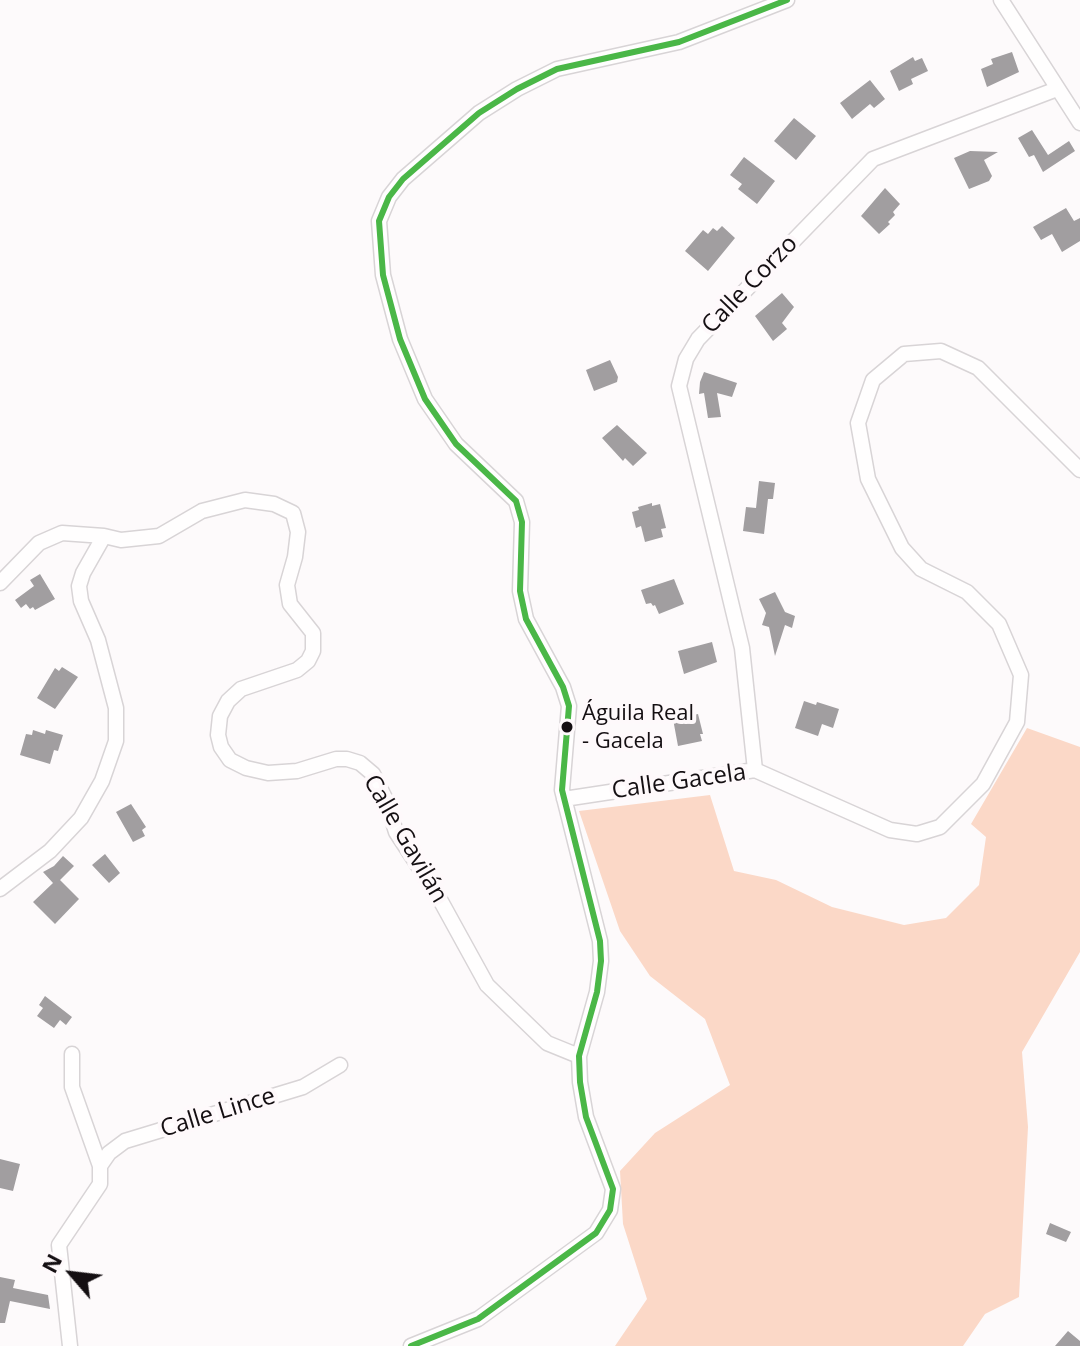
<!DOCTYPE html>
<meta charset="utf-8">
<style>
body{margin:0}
#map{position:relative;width:1080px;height:1346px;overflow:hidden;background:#fdfafb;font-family:"Open Sans",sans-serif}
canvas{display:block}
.north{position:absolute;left:32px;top:1234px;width:80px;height:80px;-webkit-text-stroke:6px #fef9fb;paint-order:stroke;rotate:298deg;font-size:22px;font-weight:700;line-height:32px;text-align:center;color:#140f12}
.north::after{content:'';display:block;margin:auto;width:28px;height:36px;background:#140f12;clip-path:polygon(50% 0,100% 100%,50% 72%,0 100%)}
</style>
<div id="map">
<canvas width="1080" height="1346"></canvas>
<div class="north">N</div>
</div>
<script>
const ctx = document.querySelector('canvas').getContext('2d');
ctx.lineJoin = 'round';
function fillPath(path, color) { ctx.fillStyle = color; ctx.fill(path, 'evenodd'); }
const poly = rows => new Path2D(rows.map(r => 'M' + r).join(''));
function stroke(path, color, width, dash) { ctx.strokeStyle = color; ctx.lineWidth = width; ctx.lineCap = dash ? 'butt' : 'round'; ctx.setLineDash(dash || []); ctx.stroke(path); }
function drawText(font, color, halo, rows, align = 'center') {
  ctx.font = font + ' "Open Sans",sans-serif'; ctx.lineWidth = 8; ctx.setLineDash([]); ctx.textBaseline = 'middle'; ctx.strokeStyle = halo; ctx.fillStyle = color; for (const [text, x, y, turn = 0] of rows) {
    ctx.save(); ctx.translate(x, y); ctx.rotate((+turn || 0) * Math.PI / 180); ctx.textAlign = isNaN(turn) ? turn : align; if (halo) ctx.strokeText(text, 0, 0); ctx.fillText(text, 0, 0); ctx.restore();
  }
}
fillPath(poly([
 [1027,728,1080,747,1080,952,1022,1052,1028,1127,1019,1297,985,1314,963,1346,615,1346,647,1299,623,1224,620,1171,655,1133,730,1085,705,1019,650,976,620,931,579,811,710,795,734,871,776,880,832,907,904,925,946,918,979,885,986,837,971,824]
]), '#fbd8c7');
fillPath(poly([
 [1012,52,1019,72,987,87,981,69,993,64,991,59],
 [913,57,915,61,922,58,928,71,911,79,913,84,899,91,890,71],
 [870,80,885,99,874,108,870,104,852,119,840,103],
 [794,118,816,136,796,160,774,141],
 [1032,130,1048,155,1069,141,1075,151,1043,172,1034,155,1029,157,1018,138],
 [970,151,998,152,984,160,992,176,989,181,969,189,954,158],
 [744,157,775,181,757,204,738,189,742,184,730,175],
 [885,188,900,204,893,212,895,215,888,222,890,224,879,234,861,216],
 [1066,208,1074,221,1080,218,1080,241,1062,252,1052,234,1041,240,1033,227],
 [722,226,735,238,708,271,685,251,703,230,708,234,713,228,717,231],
 [782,293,794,307,782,323,787,329,773,341,755,316],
 [610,360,618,377,617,382,594,391,586,370],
 [704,372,737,383,732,397,717,393,721,417,708,418,704,393,699,394,700,382],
 [617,425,647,453,633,466,625,458,623,461,602,438],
 [759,481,775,483,773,499,768,499,764,534,743,531,746,507,756,508],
 [652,503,652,506,660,504,666,528,661,529,663,537,645,542,641,526,636,528,632,512,639,510,638,507],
 [40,574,55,599,35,610,33,607,30,609,26,604,21,608,15,600,34,586,30,580],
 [674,579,684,604,659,614,655,605,653,606,651,603,646,604,641,590],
 [775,592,785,612,795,616,792,628,785,625,775,656,769,627,762,625,766,613,759,599],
 [712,642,717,662,684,674,678,651],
 [62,667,78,677,55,709,37,698,55,668,59,671],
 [804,701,816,705,817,702,839,709,833,728,822,724,818,736,795,728],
 [698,714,703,734,700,734,702,741,678,746,673,719],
 [33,730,45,734,46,730,63,735,58,751,54,750,50,764,20,755,26,734,32,735],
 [131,804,146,827,142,830,145,836,133,842,116,812],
 [105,854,120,873,109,883,92,865],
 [63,856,74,866,60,880,79,899,55,924,33,902,53,883,43,872,54,866],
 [45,996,72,1017,66,1025,60,1020,54,1028,37,1016,43,1008,39,1005],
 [0,1159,20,1164,13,1191,0,1188],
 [1050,1223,1071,1232,1066,1242,1046,1234],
 [0,1277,15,1280,13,1288,48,1295,50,1309,10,1301,5,1323,0,1323],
 [1068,1331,1080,1341,1080,1346,1055,1346]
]), '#a19ea0');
const street = poly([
 [1001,0,1080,123],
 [0,583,39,543,62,533,104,536],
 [755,770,742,648,679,386,686,359,698,339,873,159,1057,89],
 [564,799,755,770,890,830,917,834,940,827,983,784,1017,722,1021,675,999,624,967,592,921,569,902,548,868,479,858,423,873,380,904,354,941,351,978,368,1080,470],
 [0,889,50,851,81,818,102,781,116,741,116,708,98,640,81,601,79,586,83,573,104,536,121,540,159,536,202,511,245,500,274,504,293,513,298,532,295,557,287,585,290,604,313,633,313,651,308,661,297,670,241,689,228,701,220,716,218,735,221,747,230,760,246,768,268,773,297,771,336,759,347,759,360,763,373,774,386,800,396,832,438,896,487,985,547,1043,579,1056],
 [72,1054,72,1087,100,1166],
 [70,1346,59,1245,100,1184,100,1166,109,1153,125,1141,303,1087,340,1065],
 [411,1346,478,1319,596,1233,610,1210,613,1189,586,1117,580,1082,579,1056,597,992,601,961,600,941,562,790,569,706,563,687,526,619,520,591,522,522,516,501,456,444,425,399,400,339,383,275,379,221,389,197,403,179,479,113,517,89,557,69,679,42,787,0]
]);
stroke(street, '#d8d4d6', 17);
stroke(street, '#fffefe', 14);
stroke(poly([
 [411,1346,478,1319,596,1233,610,1210,613,1189,586,1117,580,1082,579,1056,597,992,601,961,600,941,562,790,569,706,563,687,526,619,520,591,522,522,516,501,456,444,425,399,400,339,383,275,379,221,389,197,403,179,479,113,517,89,557,69,679,42,787,0]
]), '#4ab747', 6);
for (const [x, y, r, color] of [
 [567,727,7,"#140f12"]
]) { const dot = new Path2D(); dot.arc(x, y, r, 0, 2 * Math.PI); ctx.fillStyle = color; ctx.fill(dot); stroke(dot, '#fef9fb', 3); }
drawText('22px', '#140f12', '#fef9fb', [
 ["Águila Real",582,714],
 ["- Gacela",582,742]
], 'left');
drawText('24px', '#140f12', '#fef9fb', [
 ["Calle Corzo",750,285,-46],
 ["Calle Gacela",679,782,-8],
 ["Calle Gavilán",405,839,60],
 ["Calle Lince",218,1113,-17]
]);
</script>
